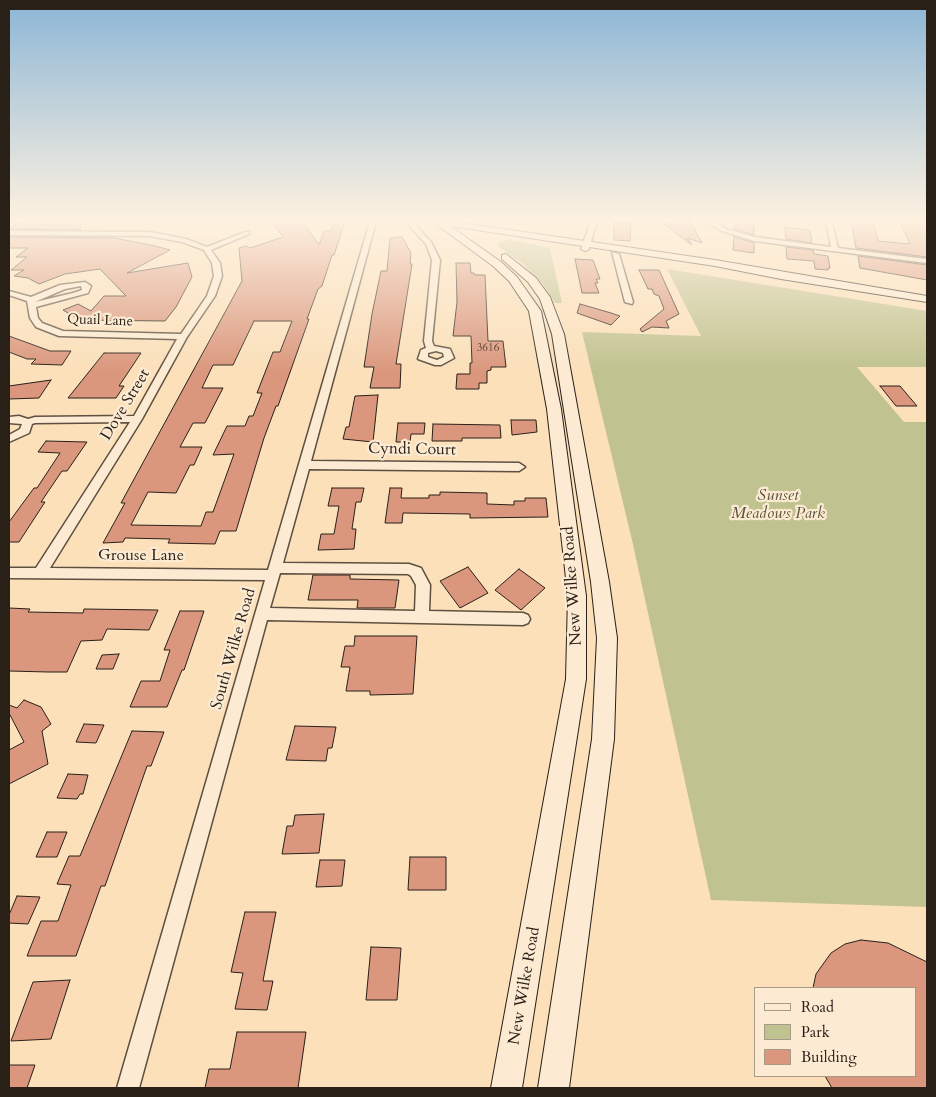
<!DOCTYPE html>
<style>
body{margin:0}
#map{position:relative;width:936px;height:1097px;overflow:hidden;background:#fbe0ba;font-family:Cardo,serif}
canvas{display:block}
.frame{position:absolute;inset:0;border:10px solid #292018;pointer-events:none}
.legend{position:absolute;left:754px;top:987px;width:162px;height:90px;box-sizing:border-box;background:#fcebd2;border:1px solid #a89a88;margin:0;padding:6px 9px;list-style:none;font-size:15px;color:#292018}
.legend li{display:flex;align-items:center;gap:10px;height:25px}
.legend b{width:25px;border:1px solid #a89a88}
</style>
<div id="map">
<canvas width="936" height="1097"></canvas>
<div class="frame"></div>
<ul class="legend">
<li><b style="height:6px;background:#fcebd2"></b>Road</li>
<li><b style="height:14px;background:#c0c28f"></b>Park</li>
<li><b style="height:14px;background:#da977d"></b>Building</li>
</ul>
</div>
<script>
const ctx = document.querySelector('canvas').getContext('2d');
ctx.lineJoin = 'round';
function fillPath(path, color) { ctx.fillStyle = color; ctx.fill(path, 'evenodd'); }
const poly = rows => new Path2D(rows.map(r => 'M' + r).join(''));
function stroke(path, color, width, dash) { ctx.strokeStyle = color; ctx.lineWidth = width; ctx.lineCap = dash ? 'butt' : 'round'; ctx.setLineDash(dash || []); ctx.stroke(path); }
function drawText(font, color, halo, rows, align = 'center') {
  ctx.font = font + ' Cardo,serif'; ctx.lineWidth = 4.5; ctx.setLineDash([]); ctx.textBaseline = 'middle'; ctx.strokeStyle = halo; ctx.fillStyle = color; for (const [text, x, y, turn = 0] of rows) {
    ctx.save(); ctx.translate(x, y); ctx.rotate((+turn || 0) * Math.PI / 180); ctx.textAlign = isNaN(turn) ? turn : align; if (halo) ctx.strokeText(text, 0, 0); ctx.fillText(text, 0, 0); ctx.restore();
  }
}
fillPath(poly([
 [510,240,550,248,562,303,555,303,543,284,524,265,498,246,500,242],
 [667,269,927,311,927,367,857,367,904,422,927,422,927,907,711,900,632,540,582,332,701,336]
]), '#c0c28f');
const building = poly([
 [23,218,82,218,80,230,10,229,23,218],
 [335,218,346,218,334,255,332,255,322,286,318,289,307,319,309,319,278,406,276,406,264,438,236,531,220,531,215,544,168,543,170,539,125,538,123,542,103,543,125,503,121,503,242,281,239,248,246,246,250,248,283,237,271,221,284,219,287,222,302,220,319,245,324,231,331,231,335,218],
 [254,321,292,321,280,352,273,352,257,393,262,393,253,416,249,416,245,426,227,426,213,455,234,454,213,512,206,512,201,526,131,525,148,492,176,493,190,465,194,465,202,447,180,447,193,423,205,423,223,388,202,388,213,365,233,365,254,321],
 [656,218,689,220,702,243,687,238,692,245,656,218],
 [847,218,870,218,873,221,878,241,910,244,899,220,920,219,927,224,927,257,856,248,852,227,847,218],
 [735,220,754,222,754,235,735,229,735,220],
 [614,222,631,223,630,241,614,240,614,222],
 [785,227,810,230,812,243,786,239,785,227],
 [9,237,115,238,155,246,170,250,127,273,188,263,192,277,176,307,165,321,80,320,63,310,78,304,91,311,104,296,126,296,100,269,65,274,39,284,28,278,14,276,24,270,11,270,27,257,16,257,28,248,9,248,9,237],
 [399,237,402,237,411,253,410,264,412,264,396,364,401,364,400,388,370,388,374,367,364,367,372,314,381,271,387,271,390,238,399,237],
 [734,237,754,243,754,253,733,250,734,237],
 [786,247,813,250,814,254,828,256,830,268,828,268,828,270,815,269,814,261,787,259,786,247],
 [858,256,927,265,927,280,860,268,858,256],
 [575,259,593,260,600,279,596,279,598,283,595,283,599,293,582,293,575,259],
 [456,263,470,263,471,273,474,273,475,275,485,275,488,341,503,341,506,367,491,367,491,370,487,371,487,383,479,383,479,389,456,389,457,374,470,374,470,363,472,363,471,336,453,336,457,302,456,263],
 [639,270,659,270,679,314,666,321,669,328,652,327,642,332,640,329,664,309,659,296,654,294,652,289,648,289,639,270],
 [580,304,611,313,620,316,611,325,577,313,580,304],
 [9,336,50,351,71,351,62,365,31,364,36,359,27,359,9,352,9,336],
 [104,353,141,353,119,386,124,386,116,398,68,398,104,353],
 [51,380,39,398,9,399,9,386,51,380],
 [880,386,900,386,917,406,896,406,880,386],
 [378,395,373,442,343,439,346,427,349,427,355,396,378,395],
 [511,420,536,420,537,432,512,435,511,420],
 [398,423,425,423,424,434,411,434,410,442,396,442,398,423],
 [433,424,500,425,501,438,462,438,462,441,432,441,433,424],
 [46,441,87,442,67,471,62,471,41,502,45,502,19,542,9,542,9,522,34,488,37,488,60,453,38,452,46,441],
 [332,488,364,488,361,502,356,502,352,529,356,529,354,549,318,550,321,534,334,534,339,506,328,506,332,488],
 [390,488,402,488,401,498,429,498,429,495,440,495,440,492,487,493,487,504,514,505,514,501,525,501,525,498,546,498,548,517,470,518,470,514,403,513,402,523,385,523,390,488],
 [468,567,488,593,460,608,440,581,468,567],
 [519,569,545,588,521,610,495,590,519,569],
 [313,575,350,575,350,579,399,580,395,608,357,608,358,600,308,600,313,575],
 [9,608,30,609,28,612,83,613,84,609,158,610,149,630,107,629,102,640,81,641,67,672,48,672,9,671,9,608],
 [180,611,204,611,184,670,182,670,167,707,130,707,141,681,160,681,170,650,164,650,180,611],
 [355,636,417,636,413,694,370,695,370,691,346,691,350,667,341,667,345,646,354,646,355,636],
 [119,654,113,669,96,669,102,655,119,654],
 [24,700,41,707,51,724,42,731,48,764,9,784,9,750,24,742,9,713,9,705,17,708,24,700],
 [84,724,104,725,96,743,76,742,84,724],
 [295,726,336,727,332,748,328,748,326,761,286,760,295,726],
 [132,731,164,732,151,766,147,766,105,886,101,886,76,956,27,956,41,921,58,921,71,885,57,884,69,856,80,856,132,731],
 [68,774,88,775,83,794,80,794,77,799,57,798,68,774],
 [324,814,319,853,282,854,287,826,293,826,295,815,324,814],
 [47,832,67,832,57,857,36,857,47,832],
 [410,857,446,857,446,890,408,890,410,857],
 [320,860,345,860,342,886,316,887,320,860],
 [17,896,40,897,28,924,9,923,9,915,17,896],
 [245,912,276,912,263,981,273,981,267,1010,235,1009,243,973,231,972,245,912],
 [861,940,888,943,927,962,927,1088,832,1088,825,1076,915,1076,915,988,813,988,816,974,831,953,845,944,861,940],
 [371,947,401,948,397,1000,366,1000,371,947],
 [70,980,51,1039,11,1041,33,982,70,980],
 [237,1032,306,1032,298,1088,205,1088,209,1069,230,1069,237,1032],
 [9,1065,35,1065,27,1088,9,1088,9,1065]
]);
fillPath(building, '#da977d');
stroke(building, '#292018', 1);
const minor = poly([
 [371,218,377,218,311,461,519,463,525,467,519,471,309,469,283,563,409,564,421,568,430,585,429,611,523,613,528,615,530,619,528,623,523,625,267,620,139,1088,117,1088,265,580,9,578,9,568,36,568,130,422,35,423,32,424,29,433,9,442,9,435,20,429,22,424,9,423,9,417,19,416,28,419,35,417,134,416,177,339,59,336,36,327,30,318,27,301,9,295,9,291,31,297,60,285,85,282,91,286,88,293,36,307,38,318,42,323,63,331,181,334,207,296,214,276,212,263,204,250,182,242,150,236,9,235,9,231,150,232,186,239,207,247,245,232,249,232,249,234,211,250,220,263,222,276,215,296,187,337,142,419,50,568,268,570,371,218],
 [81,286,82,290,73,293,35,302,65,289,81,286],
 [280,573,408,574,411,576,416,585,415,611,270,608,280,573],
 [402,218,409,218,431,242,440,260,432,341,434,346,450,349,454,358,441,365,435,365,418,359,421,350,426,348,424,341,432,260,426,244,402,218],
 [436,351,443,353,444,357,437,360,428,357,428,353,436,351],
 [592,218,598,218,589,249,585,251,581,249,592,218],
 [704,218,711,218,726,229,755,237,831,247,825,218,831,218,838,248,927,259,927,263,754,241,722,231,709,224,704,218],
 [612,252,619,254,633,302,632,304,625,302,612,252]
]);
const secondary = poly([
 [428,218,715,260,927,296,927,302,781,279,715,266,450,226,501,262,517,277,541,311,561,409,586,596,586,679,522,1088,491,1088,566,679,568,596,547,409,529,311,509,281,493,266,428,218],
 [506,254,536,278,550,297,564,334,609,582,617,638,614,739,569,1088,538,1088,592,739,597,638,591,582,552,334,540,299,528,282,502,259,502,255,506,254]
]);
stroke(minor, '#5e5040', 3);
stroke(secondary, '#292018', 2);
fillPath(minor, '#fcebd2');
fillPath(secondary, '#fcebd2');
const sky = ctx.createLinearGradient(0, 0, 0, 372);
sky.addColorStop(0, '#8cb6d6');
sky.addColorStop(0.59, '#fdf1e0');
sky.addColorStop(1, '#fdf1e000');
ctx.fillStyle = sky;
ctx.fillRect(0, 0, 936, 372);
drawText('11px', '#553e31', null, [
 ["3616",488,348]
]);
drawText('14px', '#292018', '#fcebd2', [
 ["Quail Lane",100,321,2]
]);
drawText('16px', '#292018', '#fcebd2', [
 ["Dove Street",126,405,-59],
 ["Cyndi Court",412,450,1],
 ["Grouse Lane",141,556],
 ["New Wilke Road",573,586,-94],
 ["South Wilke Road",234,649,-74],
 ["New Wilke Road",525,986,-80]
]);
drawText('italic 16px', '#56513c', '#fcebd2', [
 ["Sunset",778,496],
 ["Meadows Park",778,514]
]);
</script>
